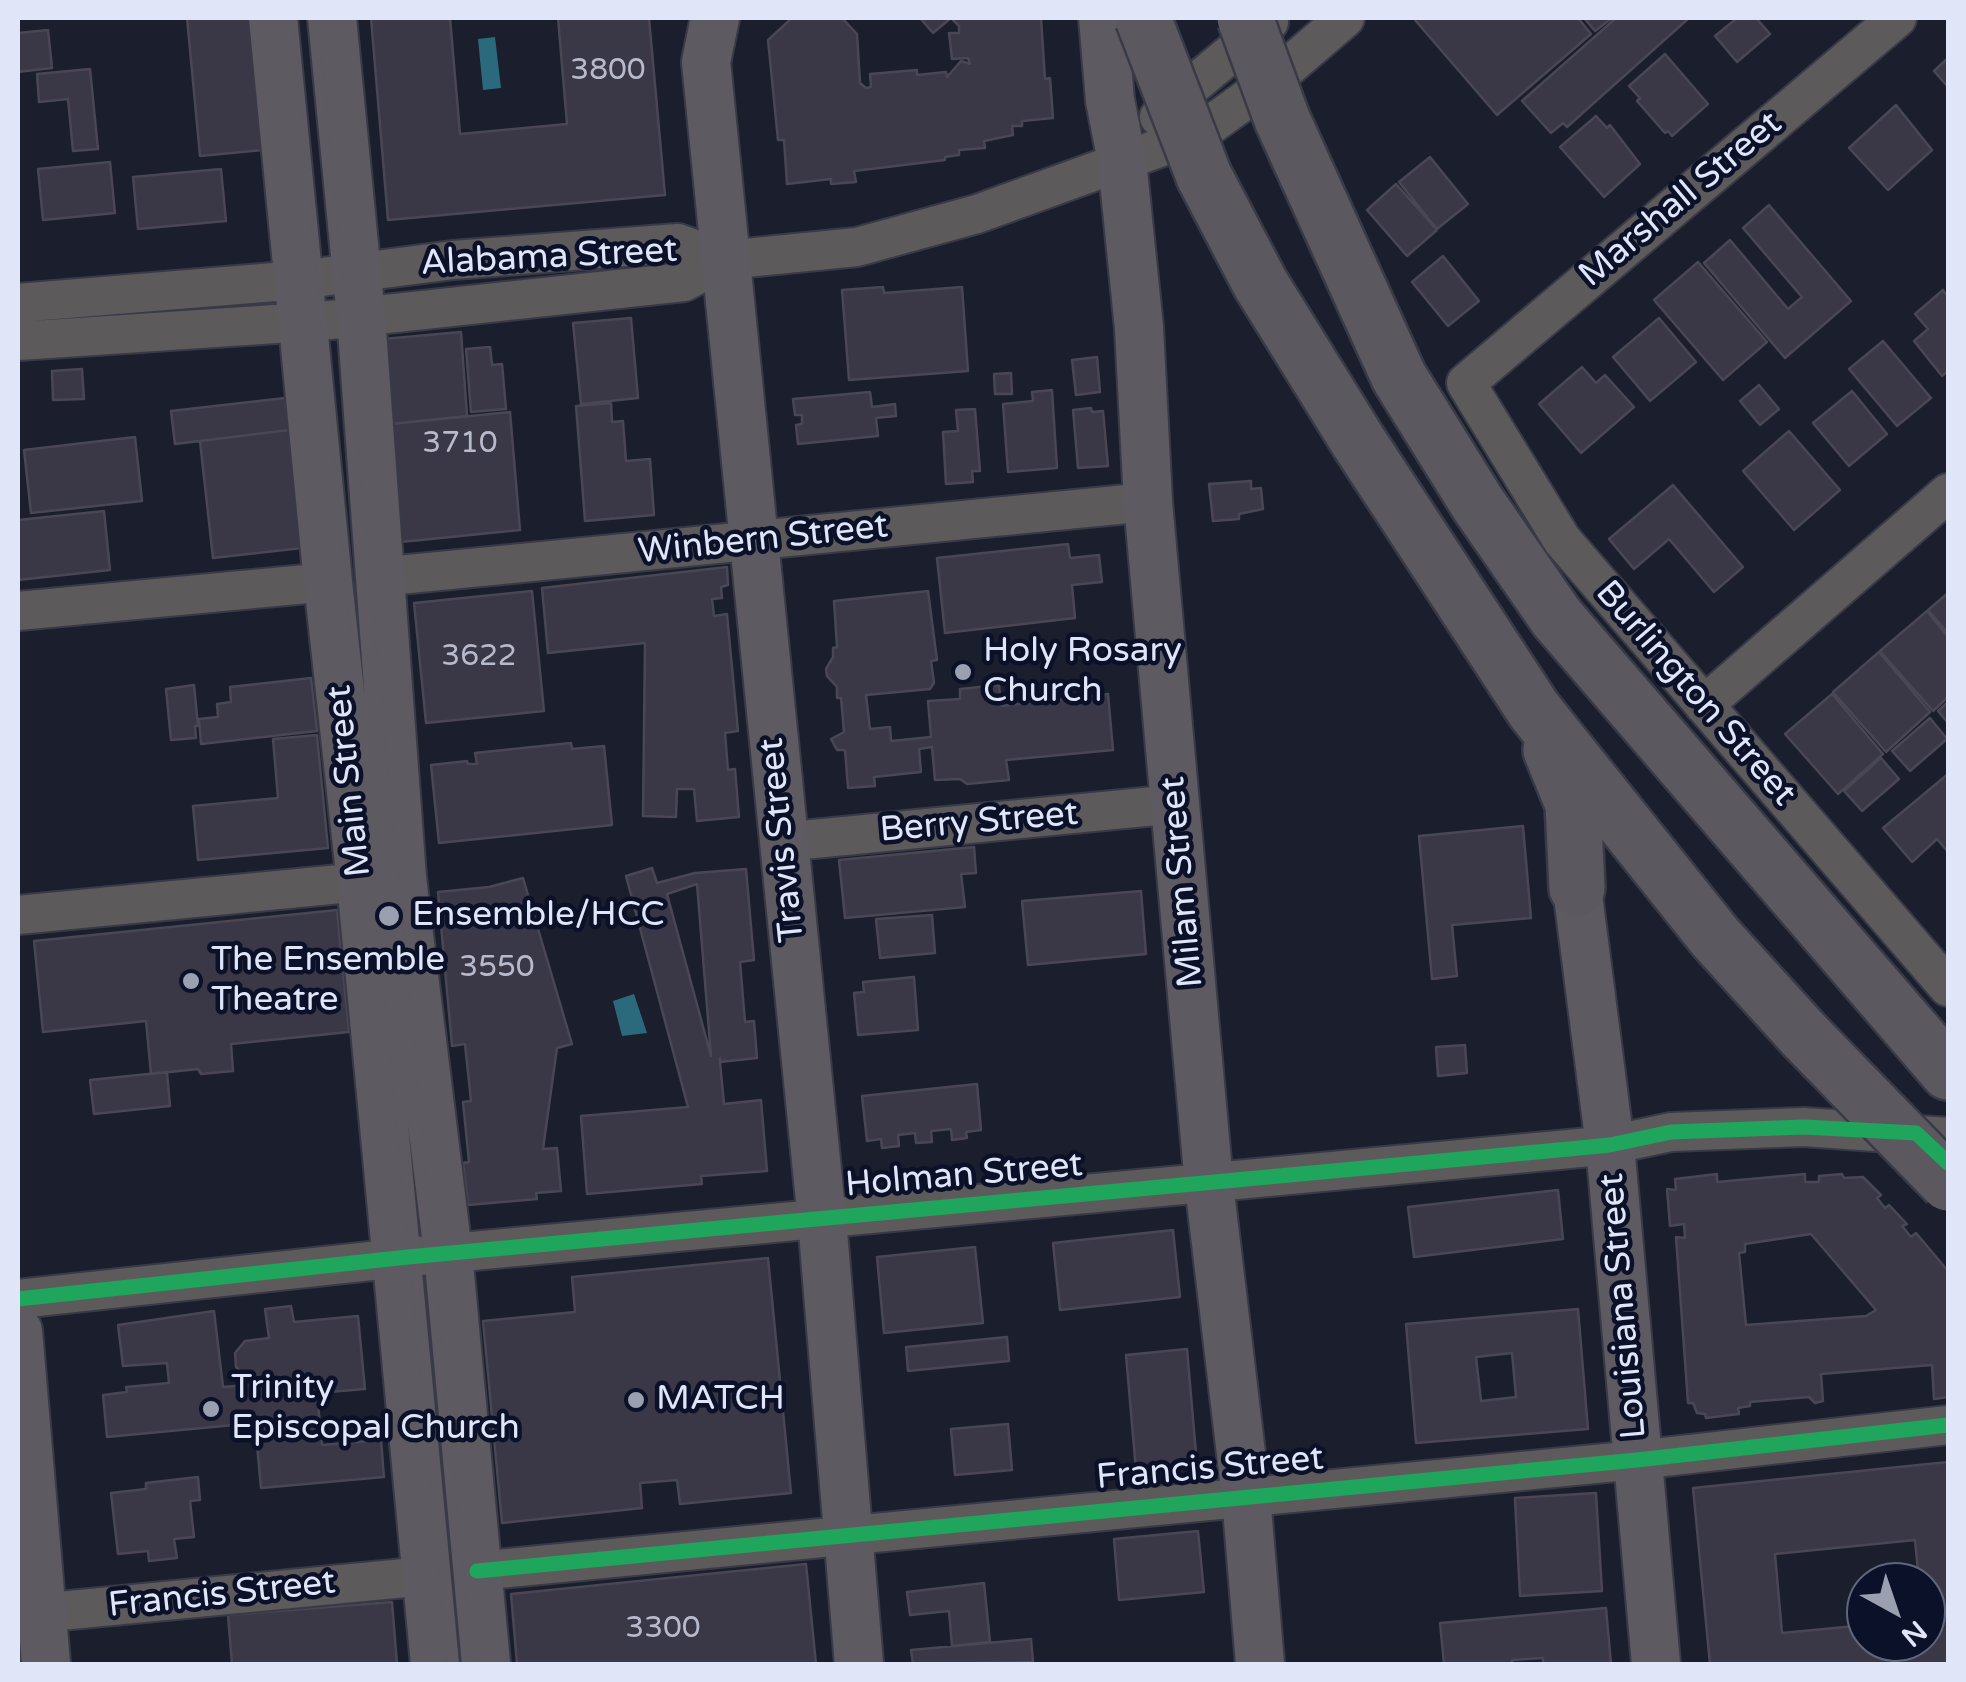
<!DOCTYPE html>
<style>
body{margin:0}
#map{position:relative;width:1966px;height:1682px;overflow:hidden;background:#1b1e2c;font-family:"Varela Round",sans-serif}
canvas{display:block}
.frame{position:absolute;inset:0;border:20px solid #e0e6f8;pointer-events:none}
.north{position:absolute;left:1846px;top:1562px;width:100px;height:100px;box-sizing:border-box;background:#0b1128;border:2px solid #60667b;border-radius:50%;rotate:140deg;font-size:28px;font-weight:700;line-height:40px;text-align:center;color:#e0e6f8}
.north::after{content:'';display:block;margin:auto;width:35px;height:45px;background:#9ba0b1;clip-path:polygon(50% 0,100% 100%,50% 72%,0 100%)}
</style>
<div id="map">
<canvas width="1966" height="1682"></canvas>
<div class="frame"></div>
<div class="north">N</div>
</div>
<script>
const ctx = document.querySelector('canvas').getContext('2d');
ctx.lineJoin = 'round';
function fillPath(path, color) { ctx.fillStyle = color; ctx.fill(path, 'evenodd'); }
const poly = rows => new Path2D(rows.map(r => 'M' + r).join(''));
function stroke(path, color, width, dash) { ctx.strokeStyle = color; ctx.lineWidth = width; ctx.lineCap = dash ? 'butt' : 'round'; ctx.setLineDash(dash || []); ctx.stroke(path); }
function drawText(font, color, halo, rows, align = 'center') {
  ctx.font = font + ' "Varela Round",sans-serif'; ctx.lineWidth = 9; ctx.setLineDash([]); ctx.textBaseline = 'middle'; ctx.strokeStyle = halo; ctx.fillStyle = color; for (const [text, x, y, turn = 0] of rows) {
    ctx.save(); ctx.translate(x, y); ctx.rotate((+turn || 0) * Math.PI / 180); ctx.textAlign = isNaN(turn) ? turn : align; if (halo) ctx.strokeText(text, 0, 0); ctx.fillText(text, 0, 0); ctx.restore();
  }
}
fillPath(poly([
 [495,37,501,88,483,90,478,39],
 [634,994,647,1033,622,1036,613,1001]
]), '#2b6a7d');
const building = poly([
 [187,18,250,18,263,150,200,156,187,18],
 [371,18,450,18,460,134,567,124,558,18,649,18,665,195,388,220,371,18],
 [792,18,842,18,857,34,860,83,866,88,871,87,870,74,917,70,917,75,946,72,947,77,961,61,970,64,968,58,952,59,949,33,959,33,959,26,951,18,1041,18,1045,79,1050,78,1053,118,1022,121,1022,126,1012,126,1013,135,984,141,985,148,959,150,959,155,945,157,945,160,854,171,856,182,831,184,831,179,787,184,784,140,778,140,768,40,792,18],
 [920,18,951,18,933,33,920,18],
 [1418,18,1578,18,1591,34,1497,115,1415,20,1418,18],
 [1584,18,1612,18,1595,31,1584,18],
 [1616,18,1689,18,1567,127,1563,123,1551,133,1522,101,1616,18],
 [1737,18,1756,18,1770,34,1737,62,1715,36,1737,18],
 [48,30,52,68,18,72,18,33,48,30],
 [1665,54,1708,104,1672,136,1668,131,1665,133,1637,101,1640,98,1629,86,1665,54],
 [1948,58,1948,87,1934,71,1948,58],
 [90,69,98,149,73,151,68,99,39,102,37,74,90,69],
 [1896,105,1932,150,1888,190,1849,148,1896,105],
 [1596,116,1607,128,1610,125,1640,164,1604,197,1560,147,1596,116],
 [1430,157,1468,204,1437,229,1399,182,1430,157],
 [110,162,115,213,43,220,38,169,110,162],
 [221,169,226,221,138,229,133,177,221,169],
 [1396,184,1437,230,1407,256,1367,210,1396,184],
 [1769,205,1851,301,1785,358,1704,263,1730,240,1788,309,1802,297,1743,228,1769,205],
 [1443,256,1479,301,1448,326,1412,282,1443,256],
 [1698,262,1767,342,1723,380,1654,300,1698,262],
 [883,287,884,293,962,287,968,371,849,380,842,290,883,287],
 [1943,290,1948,297,1948,371,1942,376,1914,341,1928,329,1915,314,1943,290],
 [631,318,638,398,581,404,573,323,631,318],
 [1659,318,1696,362,1650,401,1613,357,1659,318],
 [461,332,467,416,391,424,383,339,461,332],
 [1883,341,1931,398,1897,426,1849,369,1883,341],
 [490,347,492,365,502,364,506,409,471,412,466,349,490,347],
 [1097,357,1100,392,1076,395,1072,360,1097,357],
 [1582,367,1596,383,1605,375,1634,407,1581,453,1539,404,1582,367],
 [82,369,84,399,53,400,52,371,82,369],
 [1011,373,1012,394,995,394,994,374,1011,373],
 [1759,385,1779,409,1760,425,1740,401,1759,385],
 [1052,390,1057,468,1008,472,1003,404,1033,401,1032,392,1052,390],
 [1852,391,1887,434,1849,466,1813,423,1852,391],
 [870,392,872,407,895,404,896,416,876,418,878,436,798,444,796,425,802,424,802,415,795,415,793,399,870,392],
 [285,398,289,430,175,444,171,411,285,398],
 [611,403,612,422,623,421,626,461,650,459,654,515,585,521,576,406,611,403],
 [1091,408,1092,412,1103,411,1108,466,1078,468,1073,410,1091,408],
 [975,409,980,471,972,471,973,482,946,484,943,432,958,431,956,410,975,409],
 [510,412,520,530,401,542,391,424,510,412],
 [289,430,302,548,213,558,200,441,289,430],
 [1789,431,1840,490,1794,530,1743,471,1789,431],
 [135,437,142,501,31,513,24,450,135,437],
 [1251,481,1251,489,1261,488,1263,509,1239,514,1239,519,1213,521,1209,484,1251,481],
 [1673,485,1743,567,1714,592,1669,539,1634,569,1609,539,1673,485],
 [104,511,110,570,18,580,18,520,104,511],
 [1068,544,1070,558,1099,555,1102,582,1072,585,1075,618,945,633,937,558,1068,544],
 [727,567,728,585,721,587,722,598,712,599,714,616,727,614,738,731,725,733,728,770,735,769,739,817,697,821,694,789,677,789,676,817,643,816,645,643,548,653,542,588,727,567],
 [532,591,544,711,426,723,414,603,532,591],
 [928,591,937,660,931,661,934,683,930,689,866,695,870,729,890,727,891,741,931,737,928,701,960,699,960,689,999,685,1001,706,1108,694,1113,750,1006,760,1009,780,967,784,960,779,935,780,932,747,919,749,921,772,874,777,875,786,848,788,845,750,837,750,831,739,844,732,841,698,837,698,837,687,827,676,826,669,833,657,833,648,837,647,834,601,928,591],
 [1948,593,1948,633,1928,610,1948,593],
 [1927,611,1948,637,1948,697,1933,711,1880,651,1927,611],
 [1879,652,1930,712,1886,752,1833,692,1879,652],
 [311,678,317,731,201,744,199,719,218,717,217,704,231,702,230,687,311,678],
 [194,685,198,726,195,726,196,738,171,740,166,689,194,685],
 [1832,694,1883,754,1838,794,1785,734,1832,694],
 [1948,702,1948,723,1938,711,1948,702],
 [1930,718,1947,739,1910,771,1892,751,1930,718],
 [317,735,328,848,198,860,193,806,278,798,273,739,317,735],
 [571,743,572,749,604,746,612,825,439,843,431,765,467,761,468,764,477,764,475,753,571,743],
 [1881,758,1899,779,1862,811,1844,791,1881,758],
 [1948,774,1948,852,1937,839,1912,862,1883,828,1948,774],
 [1523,826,1531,918,1452,925,1457,976,1432,979,1419,836,1523,826],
 [974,847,976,873,961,874,965,907,845,918,839,860,974,847],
 [652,868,657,883,695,873,746,869,754,960,740,962,745,1022,754,1021,757,1058,720,1062,720,1058,720,1062,724,1104,761,1100,767,1171,701,1176,702,1184,587,1194,581,1116,688,1107,626,876,652,868],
 [697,884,711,1056,667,894,697,884],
 [523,878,572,1044,557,1048,543,1149,557,1148,561,1191,536,1193,537,1199,468,1205,463,1163,469,1162,463,1102,471,1101,465,1044,452,1046,438,892,489,887,523,878],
 [1141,891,1146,954,1028,965,1022,901,1141,891],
 [337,910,349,1032,231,1044,233,1071,201,1074,198,1069,151,1074,146,1021,43,1032,34,941,337,910],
 [932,915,935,953,880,958,876,919,932,915],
 [914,977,918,1030,858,1035,854,993,864,992,863,982,914,977],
 [1465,1045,1467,1073,1438,1076,1436,1047,1465,1045],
 [167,1072,170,1106,94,1114,90,1080,167,1072],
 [977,1084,981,1130,966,1132,967,1138,952,1140,951,1129,931,1131,932,1142,916,1143,915,1133,898,1135,899,1146,882,1148,881,1139,867,1141,862,1096,977,1084],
 [1717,1174,1717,1182,1805,1174,1805,1182,1819,1182,1819,1176,1842,1174,1844,1178,1863,1177,1881,1195,1877,1198,1885,1208,1889,1205,1907,1224,1902,1226,1911,1237,1916,1233,1948,1271,1948,1397,1934,1399,1932,1365,1821,1374,1823,1401,1815,1403,1809,1397,1750,1402,1750,1406,1738,1408,1739,1414,1706,1418,1705,1414,1697,1413,1693,1403,1688,1403,1676,1237,1685,1238,1684,1224,1670,1226,1667,1189,1676,1190,1675,1179,1717,1174],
 [1811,1234,1876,1310,1866,1316,1746,1325,1739,1253,1745,1252,1745,1244,1811,1234],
 [1558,1190,1563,1239,1414,1257,1408,1207,1558,1190],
 [1173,1230,1180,1297,1060,1310,1053,1243,1173,1230],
 [975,1247,983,1323,884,1333,877,1257,975,1247],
 [768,1258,791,1493,680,1504,677,1480,640,1483,642,1508,502,1523,483,1321,575,1312,572,1277,768,1258],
 [291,1306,294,1322,358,1316,365,1389,317,1393,322,1445,381,1440,384,1477,261,1488,255,1423,107,1437,103,1395,127,1392,126,1387,169,1383,167,1363,123,1366,118,1325,214,1311,223,1387,259,1384,259,1377,247,1377,236,1367,235,1353,245,1341,269,1338,265,1309,291,1306],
 [1578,1309,1588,1429,1416,1443,1406,1324,1578,1309],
 [1512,1353,1516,1397,1481,1401,1476,1357,1512,1353],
 [1007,1337,1009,1361,908,1371,906,1347,1007,1337],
 [1187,1349,1197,1465,1136,1470,1126,1355,1187,1349],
 [1008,1424,1012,1470,955,1475,951,1429,1008,1424],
 [1948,1462,1948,1664,1710,1664,1693,1488,1948,1462],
 [1915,1540,1919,1582,1926,1582,1926,1642,1866,1642,1866,1625,1782,1633,1775,1554,1915,1540],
 [198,1477,200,1500,190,1501,194,1537,174,1539,177,1558,149,1561,148,1551,118,1554,111,1493,146,1489,146,1483,198,1477],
 [1596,1493,1602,1591,1520,1596,1515,1498,1596,1493],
 [1198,1531,1204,1592,1119,1600,1114,1539,1198,1531],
 [806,1564,816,1664,517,1664,511,1594,806,1564],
 [984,1583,990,1642,952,1646,949,1611,910,1615,907,1592,984,1583],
 [392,1602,397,1664,232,1664,228,1615,392,1602],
 [1606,1608,1611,1664,1543,1664,1543,1658,1512,1660,1512,1664,1444,1664,1440,1623,1606,1608],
 [1031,1639,1033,1662,913,1664,911,1650,1031,1639]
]);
fillPath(building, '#3a3746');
stroke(building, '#494754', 2.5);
const minor = poly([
 [1897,18,1466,383,1562,540,1948,987],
 [1159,117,1169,105,1269,22],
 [18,303,299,280,453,260,678,243,725,260],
 [18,341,321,321,684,282,725,260,857,247,977,214,1198,134,1273,80,1345,18],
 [378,577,1148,502],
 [18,611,328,582],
 [1704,705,1948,493],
 [782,842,1176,804],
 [18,915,361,882],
 [18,1299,408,1257,1569,1149,1610,1145,1671,1132,1804,1127,1948,1137],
 [477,1571,1637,1460,1948,1425],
 [18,1615,426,1576]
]);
const major = poly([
 [273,18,328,582,361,882,435,1664],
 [332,18,361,317,402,878,448,1253,486,1664],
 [715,18,706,62,822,1220,859,1664],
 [1103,18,1110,100,1122,161,1139,328,1148,502,1209,1184,1246,1496,1260,1664],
 [1577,888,1610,1145,1656,1664],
 [18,1331,46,1664]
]);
const highway = poly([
 [1282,119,1399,377,1478,504,1557,618,1948,1072],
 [1204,176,1260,283,1358,441,1534,710,1715,937,1804,1035],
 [1551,750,1573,804,1577,888]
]);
stroke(minor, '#383b47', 42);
stroke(major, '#383b47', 52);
stroke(highway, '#383b47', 60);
stroke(minor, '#5d5a5c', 38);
stroke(major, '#5e5a61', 48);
stroke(highway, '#5c585f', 55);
stroke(poly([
 [293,18,447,1664],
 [318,18,472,1664]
]), '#5c5a62', 2.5);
const highwayBridge = poly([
 [1143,18,1204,176],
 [1245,18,1282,119],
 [1804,1035,1948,1183]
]);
stroke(highwayBridge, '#383b47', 60, []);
stroke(highwayBridge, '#5c585f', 55);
stroke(poly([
 [18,1299,408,1257,1569,1149,1610,1145,1671,1132,1804,1127,1916,1133,1948,1163],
 [477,1571,1637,1460,1948,1425]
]), '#20a55d', 15);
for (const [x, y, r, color] of [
 [963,672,10,"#9ba0b1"],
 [389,916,12,"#9ba0b1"],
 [191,981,10,"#9ba0b1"],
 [636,1400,10,"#9ba0b1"],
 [211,1409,10,"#9ba0b1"]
]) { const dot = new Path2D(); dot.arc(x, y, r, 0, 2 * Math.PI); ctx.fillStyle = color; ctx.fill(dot); stroke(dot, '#0b1128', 4); }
drawText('30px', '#b6bacc', null, [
 ["3800",608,71],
 ["3710",460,444],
 ["3622",479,657],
 ["3550",497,968],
 ["3300",663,1629]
]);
drawText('35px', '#e0e6f8', '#0b1128', [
 ["Marshall Street",1681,200,-40],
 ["Alabama Street",549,258,-3],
 ["Winbern Street",763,540,-6],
 ["Burlington Street",1695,694,49],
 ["Main Street",350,781,-96],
 ["Berry Street",979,823,-5],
 ["Travis Street",783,840,-96],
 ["Milam Street",1183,882,-95],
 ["Holman Street",964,1176,-5],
 ["Louisiana Street",1624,1306,-95],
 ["Francis Street",1210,1469,-5],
 ["Francis Street",222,1595,-6]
]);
drawText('35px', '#e0e6f8', '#0b1128', [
 ["Holy Rosary",983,652],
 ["Church",983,692],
 ["Ensemble/HCC",412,916],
 ["The Ensemble",211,961],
 ["Theatre",211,1001],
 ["Trinity",231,1389],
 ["Episcopal Church",231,1429],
 ["MATCH",656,1400]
], 'left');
</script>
